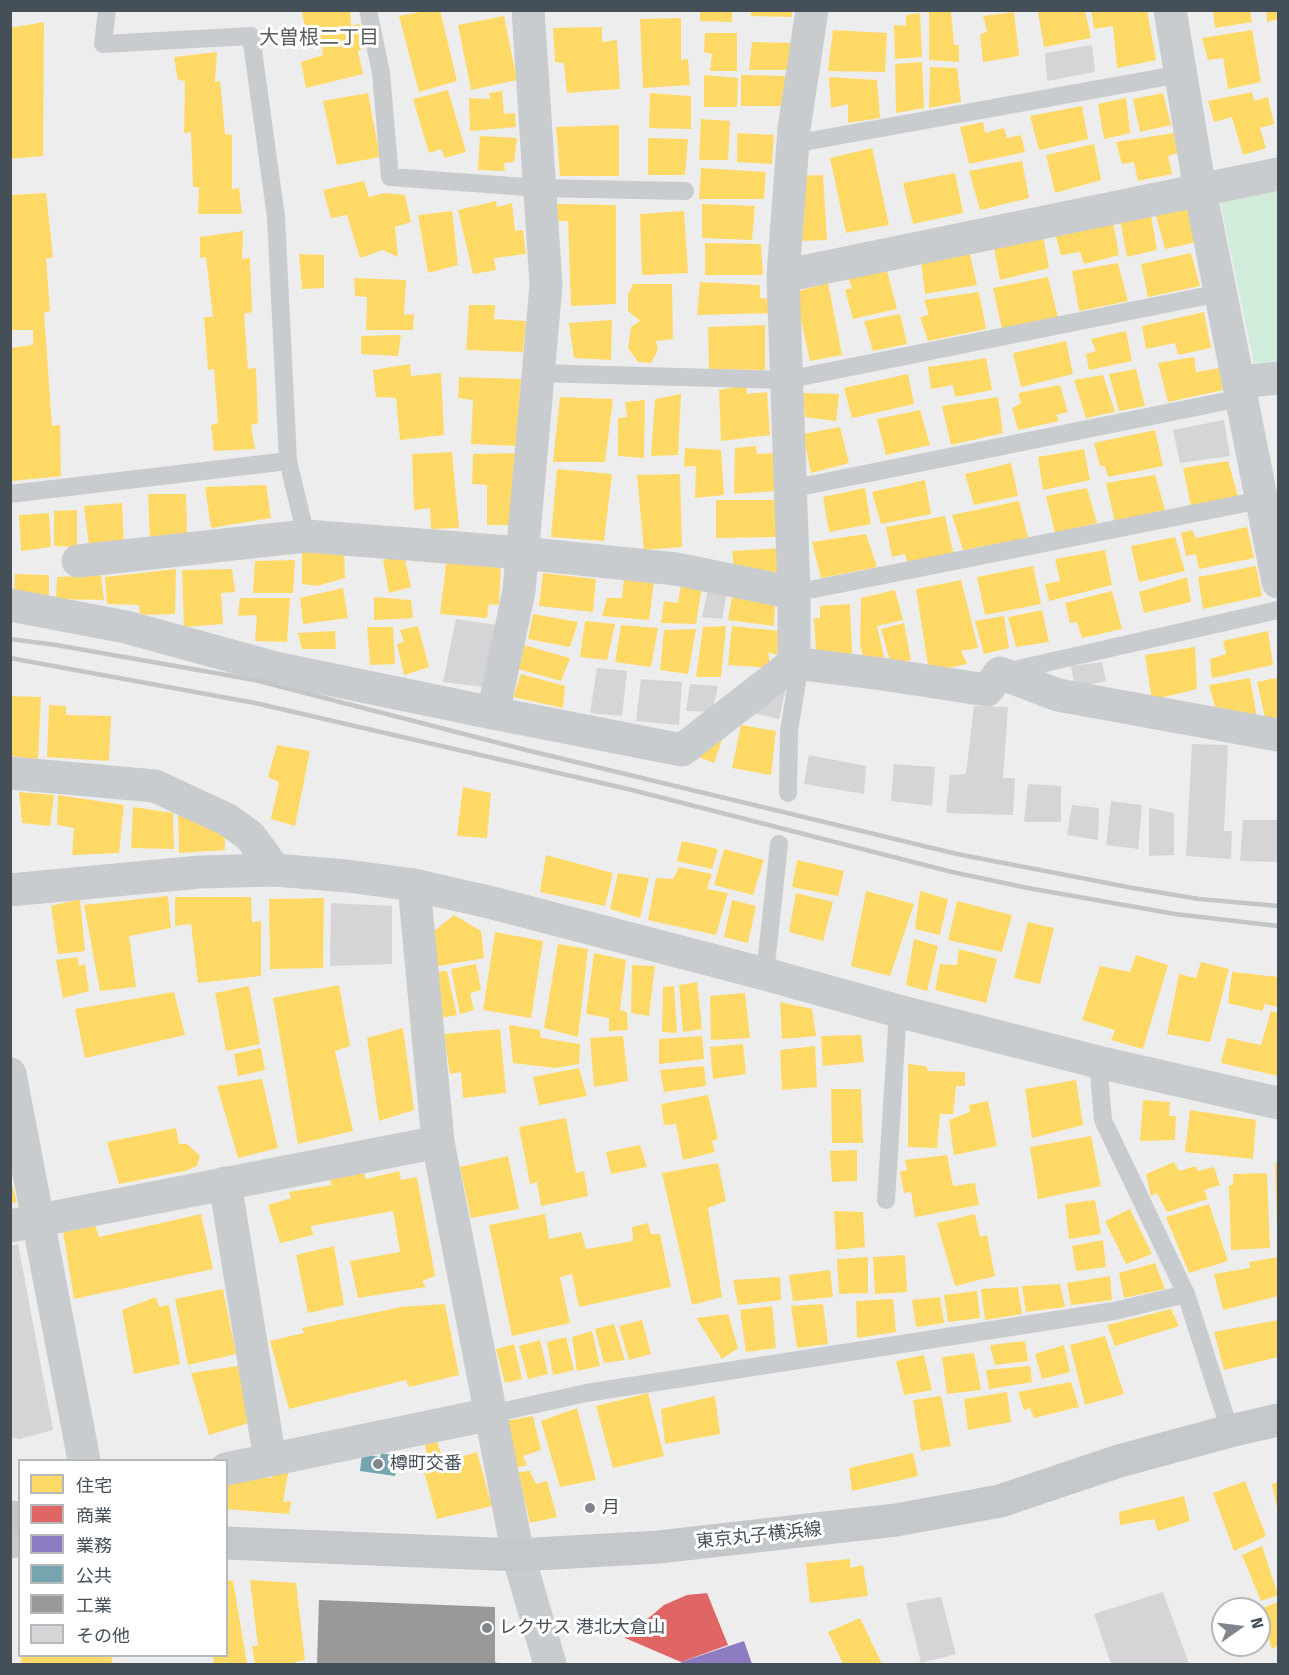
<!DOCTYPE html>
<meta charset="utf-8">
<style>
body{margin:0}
#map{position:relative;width:1289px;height:1675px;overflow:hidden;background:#eeeded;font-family:"Fira Sans","Noto Sans JP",sans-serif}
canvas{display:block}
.frame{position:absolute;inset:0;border:12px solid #454f58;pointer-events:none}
.legend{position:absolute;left:18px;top:1459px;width:210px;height:198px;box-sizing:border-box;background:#fff;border:2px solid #b5b9bc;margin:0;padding:8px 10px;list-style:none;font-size:18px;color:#454f58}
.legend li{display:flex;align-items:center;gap:12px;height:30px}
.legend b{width:30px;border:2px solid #b5b9bc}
.north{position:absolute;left:1211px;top:1597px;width:60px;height:60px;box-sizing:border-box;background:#fff;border:2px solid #b5b9bc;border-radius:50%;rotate:76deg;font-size:16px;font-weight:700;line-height:24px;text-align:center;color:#454f58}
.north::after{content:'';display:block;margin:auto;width:21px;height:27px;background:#80868c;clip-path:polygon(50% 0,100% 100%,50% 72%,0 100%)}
</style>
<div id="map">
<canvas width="1289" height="1675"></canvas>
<div class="frame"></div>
<ul class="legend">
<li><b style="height:16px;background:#ffd966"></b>住宅</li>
<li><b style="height:16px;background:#e06666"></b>商業</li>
<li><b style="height:16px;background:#8e7cc3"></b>業務</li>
<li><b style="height:16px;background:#76a5af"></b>公共</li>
<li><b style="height:16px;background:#999"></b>工業</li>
<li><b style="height:16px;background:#d5d5d7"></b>その他</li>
</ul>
<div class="north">N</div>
</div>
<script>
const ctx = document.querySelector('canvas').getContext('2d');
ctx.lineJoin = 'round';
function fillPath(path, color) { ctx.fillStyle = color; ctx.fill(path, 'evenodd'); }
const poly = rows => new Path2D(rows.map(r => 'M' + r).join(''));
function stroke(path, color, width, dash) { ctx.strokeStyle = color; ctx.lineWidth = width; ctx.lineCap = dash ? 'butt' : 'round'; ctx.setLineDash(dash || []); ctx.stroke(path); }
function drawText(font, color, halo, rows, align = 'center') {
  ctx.font = font + ' "Fira Sans","Noto Sans JP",sans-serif'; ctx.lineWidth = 6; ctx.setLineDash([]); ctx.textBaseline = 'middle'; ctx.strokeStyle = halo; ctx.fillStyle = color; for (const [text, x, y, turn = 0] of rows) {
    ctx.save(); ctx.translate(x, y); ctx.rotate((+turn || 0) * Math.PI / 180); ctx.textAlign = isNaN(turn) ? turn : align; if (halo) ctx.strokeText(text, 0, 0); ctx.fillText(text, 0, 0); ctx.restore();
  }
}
fillPath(poly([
 [1278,186,1278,361,1254,363,1221,206,1225,196]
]), '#d2ecdc');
fillPath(poly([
 [350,10,351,26,360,24,365,46,358,51,363,74,306,88,301,62,323,55,320,31,306,34,302,11],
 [431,10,440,10,457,81,419,92,399,16],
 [700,10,732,10,732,22,700,21],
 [751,10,792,10,792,17,751,16],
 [1048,10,1085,10,1091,38,1044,47,1038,12],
 [1091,10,1147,10,1156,60,1117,68,1113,26,1094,29],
 [1213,10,1250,10,1252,22,1215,28],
 [1266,10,1278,10,1278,19,1267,22],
 [929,11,951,11,954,45,959,45,959,62,929,60],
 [1014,12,1019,56,983,62,980,35,987,31,983,16],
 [920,13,922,57,895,59,894,25,906,26,906,15],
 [504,16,517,80,471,90,458,25],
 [681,18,681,60,688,59,690,85,643,88,640,19],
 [44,22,43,156,10,159,10,28],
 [602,27,602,42,617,40,620,89,567,93,564,63,555,62,553,28],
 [833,30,887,33,885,72,828,71],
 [1252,30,1261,82,1228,89,1223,58,1208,60,1202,38],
 [705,33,737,33,737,71,710,71,712,54,704,52],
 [752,42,793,43,790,70,749,70],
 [217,52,215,82,220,81,225,134,232,135,232,189,239,188,242,214,198,214,199,187,193,187,191,132,184,133,185,81,178,80,174,57],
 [922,62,924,108,896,113,895,64],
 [930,67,957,68,961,102,929,108],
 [704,75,738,78,737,107,704,107],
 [741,75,789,76,789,106,741,106],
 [829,77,877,80,880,118,848,123,848,104,831,108],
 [448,90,466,152,445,158,441,149,429,153,413,99],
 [502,91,504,114,515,113,516,127,470,131,469,98,490,99,489,93],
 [1252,92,1254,101,1268,97,1274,124,1260,128,1266,148,1243,155,1232,117,1214,122,1208,101],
 [368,93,380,157,337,165,323,101],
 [650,93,691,96,691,129,649,128],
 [1163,93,1171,125,1140,132,1133,99],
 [1126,98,1130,133,1104,139,1098,104],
 [1082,106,1088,139,1039,150,1030,116],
 [701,119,730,121,728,160,699,160],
 [983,122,985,133,1004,128,1007,138,1021,135,1025,152,969,164,960,127],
 [619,125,619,176,560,176,556,127],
 [737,133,774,135,772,164,737,162],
 [1174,133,1178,153,1168,156,1172,174,1138,181,1134,162,1122,164,1116,142],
 [480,136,517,138,514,162,504,163,505,171,478,170],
 [648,138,688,139,685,175,648,175],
 [1094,144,1101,180,1055,193,1046,155],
 [872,148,889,225,846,233,830,158],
 [1022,161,1029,198,980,210,969,171],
 [701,168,766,172,764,199,699,199],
 [955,173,963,213,913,224,903,183],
 [823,175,827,240,798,241,796,176],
 [364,181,369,197,385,193,405,195,411,222,395,227,398,257,383,250,360,258,347,215,331,218,323,190],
 [46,193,53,257,46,259,50,311,44,312,52,426,60,425,61,476,12,481,10,348,33,345,33,330,10,330,10,195],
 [496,201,497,207,512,203,515,231,523,230,526,254,494,258,496,270,473,274,458,210],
 [556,204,616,205,616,304,571,306,568,221,555,221],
 [702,204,755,206,752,240,702,238],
 [1181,207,1189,212,1197,242,1165,249,1155,212],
 [452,211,458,265,428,273,418,215],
 [684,211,688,273,642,275,640,214],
 [1151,215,1157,250,1127,257,1120,220],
 [1113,222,1119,255,1084,264,1080,252,1061,255,1055,233],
 [243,231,242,259,250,258,252,312,244,314,248,369,256,368,258,423,251,425,255,449,214,451,211,425,218,423,214,369,208,370,204,317,213,317,206,257,200,258,200,237],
 [1043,235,1049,268,1000,280,993,243],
 [705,243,761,244,763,275,705,275],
 [969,250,977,285,925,294,921,259],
 [1191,253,1200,286,1148,297,1141,264],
 [299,254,324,255,324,288,302,289],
 [1118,263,1128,301,1079,311,1072,271],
 [886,267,897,309,853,319,845,290,852,288,847,275],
 [1048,277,1058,317,1002,329,993,288],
 [354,278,406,280,404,315,414,314,413,330,366,330,367,297,355,296],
 [700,282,760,285,760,298,774,299,773,313,697,315],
 [828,283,842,355,810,361,795,292],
 [633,284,672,284,673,339,656,341,658,350,651,363,638,362,628,348,631,327,640,321,628,311,628,295],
 [979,292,986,329,928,341,920,317,929,315,924,300],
 [469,305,495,305,494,319,526,321,523,352,466,350],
 [1204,312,1211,348,1178,355,1175,343,1146,349,1142,326],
 [900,314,907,344,873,351,864,321],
 [612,320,611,360,574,358,569,323],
 [765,325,765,370,709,369,708,327],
 [1126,331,1132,361,1089,370,1086,354,1096,351,1091,339],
 [401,335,398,356,361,354,361,336],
 [1066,341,1073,374,1021,387,1013,353],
 [1194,357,1196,372,1220,368,1223,390,1168,402,1158,363],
 [986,358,992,390,955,397,953,385,931,389,928,367],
 [410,364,411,376,441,373,444,435,400,440,396,398,376,397,373,370],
 [1136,369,1145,406,1119,411,1109,374],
 [908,374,914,404,852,418,844,388],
 [1103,375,1115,412,1086,418,1074,380],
 [459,377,521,379,516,446,471,444,473,400,458,398],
 [746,385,747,394,767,392,770,435,721,441,719,390],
 [1060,385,1068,412,1056,415,1059,421,1018,430,1012,408,1021,403,1018,393],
 [803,393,839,394,836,421,805,417],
 [681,394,678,455,651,456,655,399],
 [560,397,613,399,605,462,553,462],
 [998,397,1003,433,951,445,942,406],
 [645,400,644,458,618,456,618,418,627,417,625,402],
 [920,410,930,445,886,455,877,419],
 [840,427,849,463,811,473,803,434],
 [1155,430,1163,466,1108,477,1105,466,1100,466,1094,443],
 [756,446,757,454,776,453,775,491,734,494,735,448],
 [685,448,721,450,724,495,695,498,696,466,684,467],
 [1084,449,1090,480,1043,490,1038,457],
 [452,452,459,528,431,529,430,508,414,510,412,454],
 [521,453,517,525,487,525,487,485,472,484,473,454],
 [1228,461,1238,496,1191,507,1183,468],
 [1011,463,1018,496,974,505,965,474],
 [557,469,612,474,604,541,551,537],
 [680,474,682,547,644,550,637,475],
 [1155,475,1165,510,1115,522,1106,483],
 [925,480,931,514,881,524,872,492],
 [266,485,271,518,211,528,205,487],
 [865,488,871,524,829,532,823,497],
 [1087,488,1097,523,1055,533,1046,496],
 [148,494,186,494,187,536,150,539],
 [716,500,776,500,778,537,716,538],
 [1019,501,1028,538,963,550,952,515],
 [122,503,124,545,89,546,84,506],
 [77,510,77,547,54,546,54,511],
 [49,513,51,547,21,551,19,515],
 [945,516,954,556,908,565,905,554,892,557,886,527],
 [1247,527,1254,558,1199,569,1196,554,1186,556,1181,533,1192,530,1196,538],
 [866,534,877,567,821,578,812,542],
 [1175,537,1185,571,1139,582,1131,546],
 [782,548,784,586,735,576,732,551],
 [344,549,345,578,317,586,302,584,302,552],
 [1105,550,1112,585,1049,601,1045,584,1060,581,1055,559],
 [404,555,411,587,389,593,383,560],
 [447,557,501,562,499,605,489,604,487,618,440,614],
 [295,560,293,593,253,593,255,561],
 [1033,566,1041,604,985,615,977,577],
 [1256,566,1262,596,1203,609,1198,577],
 [176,569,175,614,140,615,139,605,107,604,105,577],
 [232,569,235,592,221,593,223,624,184,627,182,570],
 [543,573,596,579,593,612,539,606],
 [15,574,49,575,49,597,14,594],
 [101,575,104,600,56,599,57,577],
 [1187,577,1191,602,1144,613,1139,592],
 [624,578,654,582,649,620,602,616,607,598,622,598],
 [961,580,978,648,961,651,967,664,929,672,916,589],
 [681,584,702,586,696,624,661,623,664,601,678,603],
 [343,588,348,618,303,624,300,598],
 [895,590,903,620,877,626,884,657,864,661,860,644,861,598],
 [1112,591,1122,629,1082,638,1077,622,1070,623,1065,603],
 [732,596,775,602,774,626,728,620],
 [374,597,411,600,413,618,374,620],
 [240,598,290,598,287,642,255,641,257,615,238,616],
 [850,604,852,655,816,653,814,618,820,618,820,606],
 [1042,610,1049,642,1016,647,1008,617],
 [533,614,578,622,570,647,528,639],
 [1004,616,1009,648,984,654,975,621],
 [585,621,615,624,607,660,580,657],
 [904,623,911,660,891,665,881,629],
 [621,625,658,628,651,667,615,662],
 [418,626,429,667,404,675,397,644,404,642,400,630],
 [726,626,721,677,696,677,703,627],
 [732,626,780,631,777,655,768,652,771,668,728,665],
 [367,627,393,627,395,664,370,665],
 [696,629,688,674,660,670,664,630],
 [335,631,336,649,302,649,298,633],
 [1268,631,1273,665,1212,678,1210,659,1226,654,1223,641],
 [524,645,570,658,561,681,518,669],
 [1195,647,1197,689,1152,700,1145,655],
 [521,674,565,686,563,708,513,697],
 [1250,678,1257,718,1217,714,1209,685],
 [1277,678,1278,720,1266,722,1257,682],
 [10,696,41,697,38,759,10,756],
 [49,705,66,706,66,715,111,716,109,761,47,757],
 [741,725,776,731,771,775,732,768],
 [711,735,722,740,714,763,688,753],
 [277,745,310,751,295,826,271,819,279,782,268,777],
 [463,787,491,793,487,838,457,836],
 [19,792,54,795,50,826,22,823],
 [58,795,124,805,119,853,72,855,74,828,57,825],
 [133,807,173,813,174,849,131,848],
 [178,814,225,834,225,850,179,853],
 [682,841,718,849,712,869,677,861],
 [724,849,764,860,753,895,714,885],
 [546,855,613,873,605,906,540,892],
 [797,860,844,871,838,896,792,887],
 [679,867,712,874,707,889,728,893,716,935,648,920,656,878,673,879],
 [618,873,649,878,640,918,610,909],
 [866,891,914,904,890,976,851,966],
 [920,891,948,899,940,935,915,929],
 [796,893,833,902,823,941,789,932],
 [168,896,171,928,129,936,136,987,100,991,84,905],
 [175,897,251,897,252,922,261,921,261,976,198,983,191,924,175,926],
 [324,898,323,968,270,969,269,899],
 [80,899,85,951,58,954,51,906],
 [732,900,756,906,748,943,724,937],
 [957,901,1012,915,1002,952,948,940],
 [454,915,481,931,484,958,433,967,428,936],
 [1028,922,1054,928,1040,984,1014,978],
 [495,932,543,941,531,1018,483,1010],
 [914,939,938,946,927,991,906,985],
 [558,944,588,949,578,1037,544,1028],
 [959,949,997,959,986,1003,935,990,940,964,957,965],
 [594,953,626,960,620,1010,627,1012,628,1030,609,1031,609,1018,586,1014],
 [1136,955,1168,965,1143,1049,1111,1040,1115,1030,1082,1020,1100,966,1130,972],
 [78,957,79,966,85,964,89,991,63,998,56,960],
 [1201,962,1229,969,1210,1042,1167,1034,1179,974,1196,978],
 [476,964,481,990,470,993,474,1010,460,1014,451,969],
 [632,965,655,966,649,1016,631,1013],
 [447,971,457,1015,440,1018,431,972],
 [1232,972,1278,977,1278,1007,1265,1004,1262,1011,1228,1003],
 [697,982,702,1029,683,1032,679,985],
 [339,985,350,1046,335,1051,353,1131,298,1144,273,998],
 [249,986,260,1044,226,1051,215,993],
 [674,986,677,1033,662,1032,663,987],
 [174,992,185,1035,85,1058,75,1009],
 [745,993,750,1038,711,1040,710,996],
 [780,1002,812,1009,816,1036,782,1039],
 [1271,1011,1278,1013,1278,1076,1221,1063,1227,1038,1261,1045],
 [509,1025,540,1030,541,1038,580,1044,579,1064,555,1068,513,1063],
 [403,1028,414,1110,379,1121,367,1038],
 [500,1029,506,1093,463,1098,461,1072,450,1074,444,1034],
 [861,1035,864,1062,823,1066,821,1036],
 [623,1036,628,1081,594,1087,590,1038],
 [702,1036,704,1059,659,1064,659,1039],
 [743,1044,746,1074,713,1079,710,1047],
 [815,1046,817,1087,782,1090,780,1050],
 [261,1048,265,1070,238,1076,234,1054],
 [908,1064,926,1066,928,1071,965,1072,965,1086,956,1086,953,1114,940,1114,937,1148,908,1147],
 [704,1066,706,1086,664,1092,660,1070],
 [579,1068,587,1096,539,1105,533,1077],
 [262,1079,278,1148,238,1158,217,1086],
 [1076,1080,1083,1125,1032,1138,1025,1089],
 [831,1089,861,1089,863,1143,832,1143],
 [708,1095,718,1139,712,1141,715,1152,683,1160,676,1124,664,1125,661,1104],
 [1143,1100,1170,1102,1169,1116,1176,1116,1175,1140,1140,1141],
 [988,1101,997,1146,954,1155,949,1120,970,1112,969,1105],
 [1190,1110,1256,1120,1253,1159,1185,1152],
 [566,1118,576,1173,584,1171,588,1196,541,1206,537,1182,530,1184,519,1127],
 [176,1128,179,1144,187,1144,200,1156,197,1166,185,1171,119,1184,107,1142],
 [1091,1136,1101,1186,1038,1199,1030,1147],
 [640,1145,647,1167,611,1174,606,1152],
 [857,1150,857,1181,832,1182,830,1151],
 [947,1155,953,1186,975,1183,979,1205,915,1217,911,1192,904,1193,900,1172,907,1170,905,1160],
 [508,1156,519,1209,471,1218,460,1167],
 [1174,1162,1179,1171,1196,1166,1198,1171,1214,1167,1220,1185,1204,1190,1208,1199,1167,1212,1157,1193,1151,1196,1146,1174],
 [718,1163,726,1201,708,1208,722,1297,692,1305,662,1173],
 [1275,1163,1278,1163,1278,1229,1277,1229],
 [399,1171,401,1180,417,1177,435,1276,422,1281,426,1287,358,1298,350,1261,400,1252,393,1211,311,1226,313,1235,280,1243,268,1205,291,1198,289,1192,332,1185,328,1177,364,1173,366,1179],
 [1267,1173,1270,1248,1231,1250,1229,1185,1233,1185,1233,1174],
 [10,1178,17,1202,10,1203],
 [1095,1200,1101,1234,1069,1239,1065,1204],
 [1209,1204,1228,1261,1189,1273,1166,1217],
 [1130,1209,1152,1254,1126,1264,1105,1221],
 [834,1211,863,1212,865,1247,836,1250],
 [201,1214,213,1269,74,1299,63,1232,95,1225,99,1237],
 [545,1214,549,1239,581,1232,586,1249,633,1241,632,1227,648,1223,651,1234,660,1234,671,1287,579,1307,572,1274,560,1277,570,1323,512,1336,489,1225],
 [975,1214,980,1237,987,1235,995,1276,955,1286,937,1223],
 [1103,1240,1106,1267,1076,1271,1072,1246],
 [334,1246,344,1305,308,1313,296,1255],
 [905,1255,907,1292,875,1294,873,1257],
 [868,1257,868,1293,839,1294,837,1259],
 [1278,1257,1278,1296,1223,1310,1214,1274,1250,1268,1249,1262],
 [1155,1263,1165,1289,1124,1298,1119,1273],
 [830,1270,833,1297,793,1301,789,1275],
 [1110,1276,1112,1300,1071,1305,1067,1283],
 [780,1277,781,1300,738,1305,733,1280],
 [1060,1284,1065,1307,1026,1312,1022,1286],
 [1018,1287,1022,1314,985,1320,981,1289],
 [223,1289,236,1354,188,1365,175,1299],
 [977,1291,980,1318,948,1322,944,1295],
 [156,1297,159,1307,169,1305,180,1364,134,1374,122,1310],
 [940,1297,944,1323,916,1327,912,1300],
 [893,1299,896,1332,857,1338,856,1301],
 [445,1304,459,1375,409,1387,406,1380,289,1409,270,1341,304,1333,302,1328,401,1307],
 [823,1304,828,1344,797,1348,791,1306],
 [772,1306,776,1348,746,1352,740,1310],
 [1171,1309,1179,1326,1115,1346,1107,1325],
 [728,1314,738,1348,722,1359,696,1318],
 [642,1320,651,1354,629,1360,619,1326],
 [1278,1320,1278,1357,1224,1370,1214,1332],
 [614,1324,625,1360,604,1363,595,1329],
 [592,1331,600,1366,577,1371,572,1337],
 [1105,1336,1124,1394,1085,1405,1070,1345],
 [566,1337,574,1370,553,1375,547,1342],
 [540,1340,548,1374,528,1379,519,1346],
 [1025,1341,1028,1361,995,1365,990,1345],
 [514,1344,522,1379,505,1383,496,1349],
 [1064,1345,1070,1372,1042,1379,1035,1354],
 [974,1353,981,1390,947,1394,942,1357],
 [924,1355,932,1390,904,1395,896,1361],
 [238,1366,249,1423,209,1435,191,1373],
 [1030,1366,1032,1382,989,1389,986,1370],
 [1071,1382,1079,1407,1034,1418,1030,1408,1024,1410,1018,1392],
 [1007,1392,1011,1422,968,1430,964,1399],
 [648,1393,664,1456,613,1468,596,1406],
 [715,1396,720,1434,665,1444,661,1409],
 [941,1396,951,1446,921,1451,913,1400],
 [577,1408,596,1480,560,1487,541,1421],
 [533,1416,541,1450,523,1456,527,1465,516,1468,505,1421],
 [435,1436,444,1462,477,1452,492,1506,437,1519,423,1468,428,1464,424,1438],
 [913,1453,918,1476,852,1491,849,1468],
 [273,1469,288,1473,283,1502,291,1501,289,1514,226,1509,226,1477,272,1478],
 [530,1471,536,1484,547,1481,557,1517,530,1523,518,1472],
 [1245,1481,1266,1536,1234,1551,1213,1493],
 [1278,1482,1278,1508,1277,1508,1272,1484],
 [1184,1496,1190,1521,1158,1531,1154,1519,1120,1525,1119,1512],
 [1262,1546,1278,1595,1261,1601,1242,1555],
 [850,1559,850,1568,863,1565,868,1596,810,1603,806,1563],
 [226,1580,233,1581,247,1664,214,1664,213,1656,226,1656],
 [250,1580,296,1583,305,1660,295,1662,296,1664,255,1664,252,1646,258,1646],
 [1278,1602,1278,1646,1272,1649,1259,1609],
 [860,1618,882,1664,843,1664,828,1632],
 [20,1656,111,1656,113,1664,22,1664]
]), '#ffd966');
fillPath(poly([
 [707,1593,728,1645,681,1662,625,1638,664,1605,687,1595]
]), '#e06666');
fillPath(poly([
 [744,1641,752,1664,682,1664,681,1662]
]), '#8e7cc3');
fillPath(poly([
 [381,1453,398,1456,395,1476,360,1471,362,1454,380,1457]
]), '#76a5af');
fillPath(poly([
 [319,1600,495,1607,495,1662,500,1664,317,1664]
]), '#999');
fillPath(poly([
 [1092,45,1095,72,1047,81,1045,53],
 [1224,420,1230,456,1180,463,1173,430],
 [708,589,727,591,722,619,702,617],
 [456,619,496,625,484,687,443,682],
 [1102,662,1106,681,1075,688,1071,666],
 [597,668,627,671,622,716,590,713],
 [641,679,682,682,679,725,636,721],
 [690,684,718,686,712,712,686,711],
 [787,684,779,719,743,711],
 [974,706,1008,707,1003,778,1015,778,1013,815,946,813,950,775,966,774],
 [1192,744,1228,745,1224,831,1232,831,1231,859,1186,856],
 [809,755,866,766,864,794,804,784],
 [894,764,935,767,932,806,891,801],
 [1028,784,1061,786,1061,822,1024,822],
 [1111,801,1142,805,1138,849,1106,845],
 [1072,805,1099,808,1098,840,1067,835],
 [1149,808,1174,813,1174,855,1149,856],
 [1243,820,1278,820,1278,862,1240,861],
 [331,903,392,906,392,964,330,966],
 [18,1244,53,1430,19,1439,10,1437,10,1246],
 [1163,1592,1189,1664,1111,1664,1094,1614],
 [941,1597,956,1654,921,1663,906,1603]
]), '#d5d5d7');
stroke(poly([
 [107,10,103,44,251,36,276,217,288,461,306,536],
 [368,10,381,73,390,177,540,188,685,191],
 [793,144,1181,74],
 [537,373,786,380,1220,293],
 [790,489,1241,398],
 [10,494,288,461],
 [794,593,1261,500],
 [1005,672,1278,610],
 [788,793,789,731,797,682,794,663],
 [765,974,779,844],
 [1098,1062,1103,1120,1186,1294,1230,1431],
 [886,1200,898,1011],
 [491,1414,586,1393,1114,1311,1186,1294]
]), '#c9ccce', 18);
stroke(poly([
 [1170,10,1200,190,1278,582],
 [783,276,1278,174],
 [1238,382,1278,378],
 [78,561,306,536,522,553,676,569,794,593],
 [10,605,126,627,275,668,493,713,519,591,546,285,528,10],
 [794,663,794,593,783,276,794,129,812,10],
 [493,713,682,750,794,663,882,674,987,690,1000,673,1058,695,1278,735],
 [10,773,155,786,228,820,250,836,275,870],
 [414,885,438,1142,518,1555],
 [10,1074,84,1460],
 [225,1183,270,1460],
 [10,1226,438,1142],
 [226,1469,491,1414],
 [10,1542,20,1539]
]), '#c9ccce', 33);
stroke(poly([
 [10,890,200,872,275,870,347,876,414,885,493,903,765,974,898,1011,1098,1062,1278,1103],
 [518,1555,550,1664]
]), '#c9ccce', 33);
stroke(poly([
 [10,1517,20,1518],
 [226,1543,518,1555,659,1547,896,1520,1000,1501,1119,1461,1230,1431,1278,1420]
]), '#c4c8cb', 33);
stroke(poly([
 [10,639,56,645,255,680,526,750,957,854,1133,888,1199,899,1278,906],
 [10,658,255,703,632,790,952,872,1028,888,1175,914,1278,926]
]), '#c3c5c7', 4.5);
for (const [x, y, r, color] of [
 [378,1464,6,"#80868c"],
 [590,1508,6,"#80868c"],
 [487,1628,6,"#80868c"]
]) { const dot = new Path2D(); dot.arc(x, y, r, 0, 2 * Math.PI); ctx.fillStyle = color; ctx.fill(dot); stroke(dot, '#fff', 2); }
drawText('18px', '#454f58', '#fff', [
 ["樽町交番",390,1464],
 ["月",602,1508],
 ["レクサス 港北大倉山",499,1628]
], 'left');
drawText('18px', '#454f58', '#fff', [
 ["東京丸子横浜線",759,1536,-6]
]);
drawText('20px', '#595c60', '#fff', [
 ["大曽根二丁目",319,38]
]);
</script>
